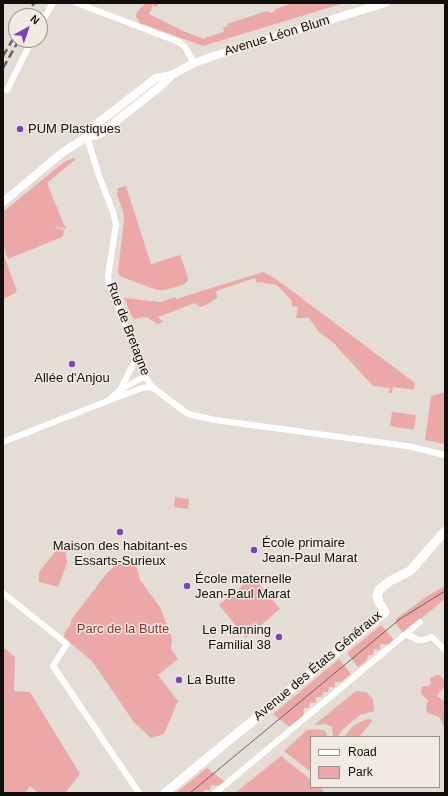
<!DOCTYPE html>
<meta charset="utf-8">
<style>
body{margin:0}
#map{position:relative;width:448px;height:796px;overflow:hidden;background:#e3ddd6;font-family:Helvetica,sans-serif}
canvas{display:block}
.frame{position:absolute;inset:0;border:4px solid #110f0d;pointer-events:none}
.legend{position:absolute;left:310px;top:736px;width:130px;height:52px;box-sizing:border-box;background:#f0eae3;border:1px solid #97928d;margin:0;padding:5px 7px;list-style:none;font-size:12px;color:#110f0d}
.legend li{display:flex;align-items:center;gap:8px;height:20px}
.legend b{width:20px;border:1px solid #97928d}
.north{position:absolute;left:8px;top:8px;width:40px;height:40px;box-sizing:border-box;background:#f0eae3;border:1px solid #97928d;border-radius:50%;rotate:40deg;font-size:11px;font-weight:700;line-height:16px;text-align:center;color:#110f0d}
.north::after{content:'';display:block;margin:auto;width:14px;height:18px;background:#7b43ba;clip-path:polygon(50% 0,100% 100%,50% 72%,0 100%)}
</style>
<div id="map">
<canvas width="448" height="796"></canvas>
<div class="frame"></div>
<ul class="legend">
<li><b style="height:5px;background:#fff"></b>Road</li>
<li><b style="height:11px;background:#eca8a6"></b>Park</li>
</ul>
<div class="north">N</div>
</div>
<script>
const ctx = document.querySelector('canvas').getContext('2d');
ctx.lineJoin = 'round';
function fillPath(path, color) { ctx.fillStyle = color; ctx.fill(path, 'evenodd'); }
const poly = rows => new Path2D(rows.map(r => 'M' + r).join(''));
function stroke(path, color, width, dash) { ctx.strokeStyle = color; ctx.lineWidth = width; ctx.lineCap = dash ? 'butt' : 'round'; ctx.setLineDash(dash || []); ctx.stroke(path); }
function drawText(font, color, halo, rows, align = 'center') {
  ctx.font = font + ' Helvetica,sans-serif'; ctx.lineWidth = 3; ctx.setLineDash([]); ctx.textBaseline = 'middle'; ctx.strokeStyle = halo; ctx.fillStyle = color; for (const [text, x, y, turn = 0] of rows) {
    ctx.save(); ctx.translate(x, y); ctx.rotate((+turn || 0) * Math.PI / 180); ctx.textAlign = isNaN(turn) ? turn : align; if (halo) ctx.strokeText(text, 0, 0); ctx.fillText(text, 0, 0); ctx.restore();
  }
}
fillPath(poly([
 [146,3,155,3,158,5,157,7,153,5,149,14,183,31,204,39,207,37,224,32,223,28,228,26,227,24,267,11,271,13,275,11,275,9,293,3,344,3,203,46,140,23,136,16,137,12],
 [73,158,76,159,47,183,64,225,66,227,65,230,64,228,55,227,55,228,63,229,64,232,62,237,8,259,3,247,3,212,59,166,66,161],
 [126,186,151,264,180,255,188,277,188,280,185,284,165,290,157,290,122,277,119,275,118,271,124,219,123,211,117,195,118,188],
 [3,253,17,291,15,293,3,299],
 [263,272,276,279,300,297,415,383,414,390,393,387,392,393,389,393,390,388,373,386,336,346,336,345,335,344,319,332,309,318,296,318,298,307,292,306,292,301,277,285,259,282,257,283,255,278,216,291,217,298,206,305,200,307,195,303,158,317,163,322,158,324,146,317,134,319,131,315,124,298,160,302,176,297,176,299],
 [445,392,445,444,425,440,431,396],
 [392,412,416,415,414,430,390,426],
 [175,497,189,499,188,509,174,507],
 [58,548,66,553,67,563,58,587,39,582,39,572],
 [127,558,132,560,136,565,140,580,160,607,172,639,171,649,178,659,158,675,178,701,164,734,151,738,136,724,135,724,92,661,63,637,65,635,64,633,71,624,71,620,107,573,120,560],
 [253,577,280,609,246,638,219,605],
 [445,586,445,599,403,633,396,624,396,619,426,597],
 [381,625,395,641,391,645,380,644,380,650,374,649,373,655,368,655,367,660,358,667,347,653],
 [3,647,15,657,14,691,30,692,80,774,65,793,38,793,30,786,25,793,3,793],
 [339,659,351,674,341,682,335,682,335,687,329,687,328,692,323,692,322,697,316,697,316,703,310,702,309,708,304,708,303,718,291,728,273,714],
 [436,675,440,675,445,681,445,685,437,696,445,702,445,707,443,710,445,712,445,729,440,718,437,716,427,713,426,708,428,700,422,695,421,691,422,687,431,685,430,678],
 [356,691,366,692,373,699,374,711,360,715,342,730,338,737,333,737,332,727,325,724,314,725],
 [368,719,373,720,359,737,344,737,353,726,362,721],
 [316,729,326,731,327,737,311,737,311,772,284,751,307,730],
 [281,756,311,780,311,787,320,787,323,790,324,793,235,793],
 [207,768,225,782,221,786,211,785,210,790,204,790,204,793,176,793]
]), '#eca8a6');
stroke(poly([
 [77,3,179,42,185,47,194,63],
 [40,25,53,3],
 [7,90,32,40],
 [87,137,99,176,113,212,116,225,108,276,109,283,145,376,152,387,188,414,215,420,407,446,445,455],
 [120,390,145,376],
 [111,398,120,390,137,357],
 [3,442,110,400,142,388,152,387],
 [3,593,67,644,53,666,139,793],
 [407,634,418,640,423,640,432,637,445,650],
 [215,793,420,622]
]), '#fff', 6);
stroke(poly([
 [87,137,94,126,156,78,172,75,194,63,211,57,385,3],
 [3,202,63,152,87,137,100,134,162,85,172,75]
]), '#fff', 8);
stroke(poly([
 [165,793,385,612,379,602,377,596,379,590,390,581,410,571,445,531]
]), '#fff', 9);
stroke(poly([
 [190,793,400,619,445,591]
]), '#686460', 1);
stroke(poly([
 [26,16,34,3],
 [3,56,16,34],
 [3,68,19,40]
]), '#686460', 2.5, [8, 4]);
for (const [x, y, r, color] of [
 [20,129,4,"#7b43ba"],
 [72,364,4,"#7b43ba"],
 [120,532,4,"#7b43ba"],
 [254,550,4,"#7b43ba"],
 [187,586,4,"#7b43ba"],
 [279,637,4,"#7b43ba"],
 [179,680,4,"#7b43ba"]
]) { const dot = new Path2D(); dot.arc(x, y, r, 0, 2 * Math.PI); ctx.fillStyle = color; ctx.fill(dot); stroke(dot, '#f0eae3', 1.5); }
drawText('13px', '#110f0d', '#f0eae3', [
 ["Avenue Léon Blum",277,36,-17],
 ["Rue de Bretagne",128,329,69],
 ["Avenue des États Généraux",318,666,-40]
]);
drawText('13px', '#110f0d', '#f0eae3', [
 ["PUM Plastiques",28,129],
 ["Allée d'Anjou",72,378,"center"],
 ["École primaire",262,543],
 ["Jean-Paul Marat",262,558],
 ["Maison des habitant-es",120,546,"center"],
 ["Essarts-Surieux",120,561,"center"],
 ["École maternelle",195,579],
 ["Jean-Paul Marat",195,594],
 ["Le Planning",271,630,"right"],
 ["Familial 38",271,645,"right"],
 ["La Butte",187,680]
], 'left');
drawText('13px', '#8d3034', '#f0eae3', [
 ["Parc de la Butte",123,629]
]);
</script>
